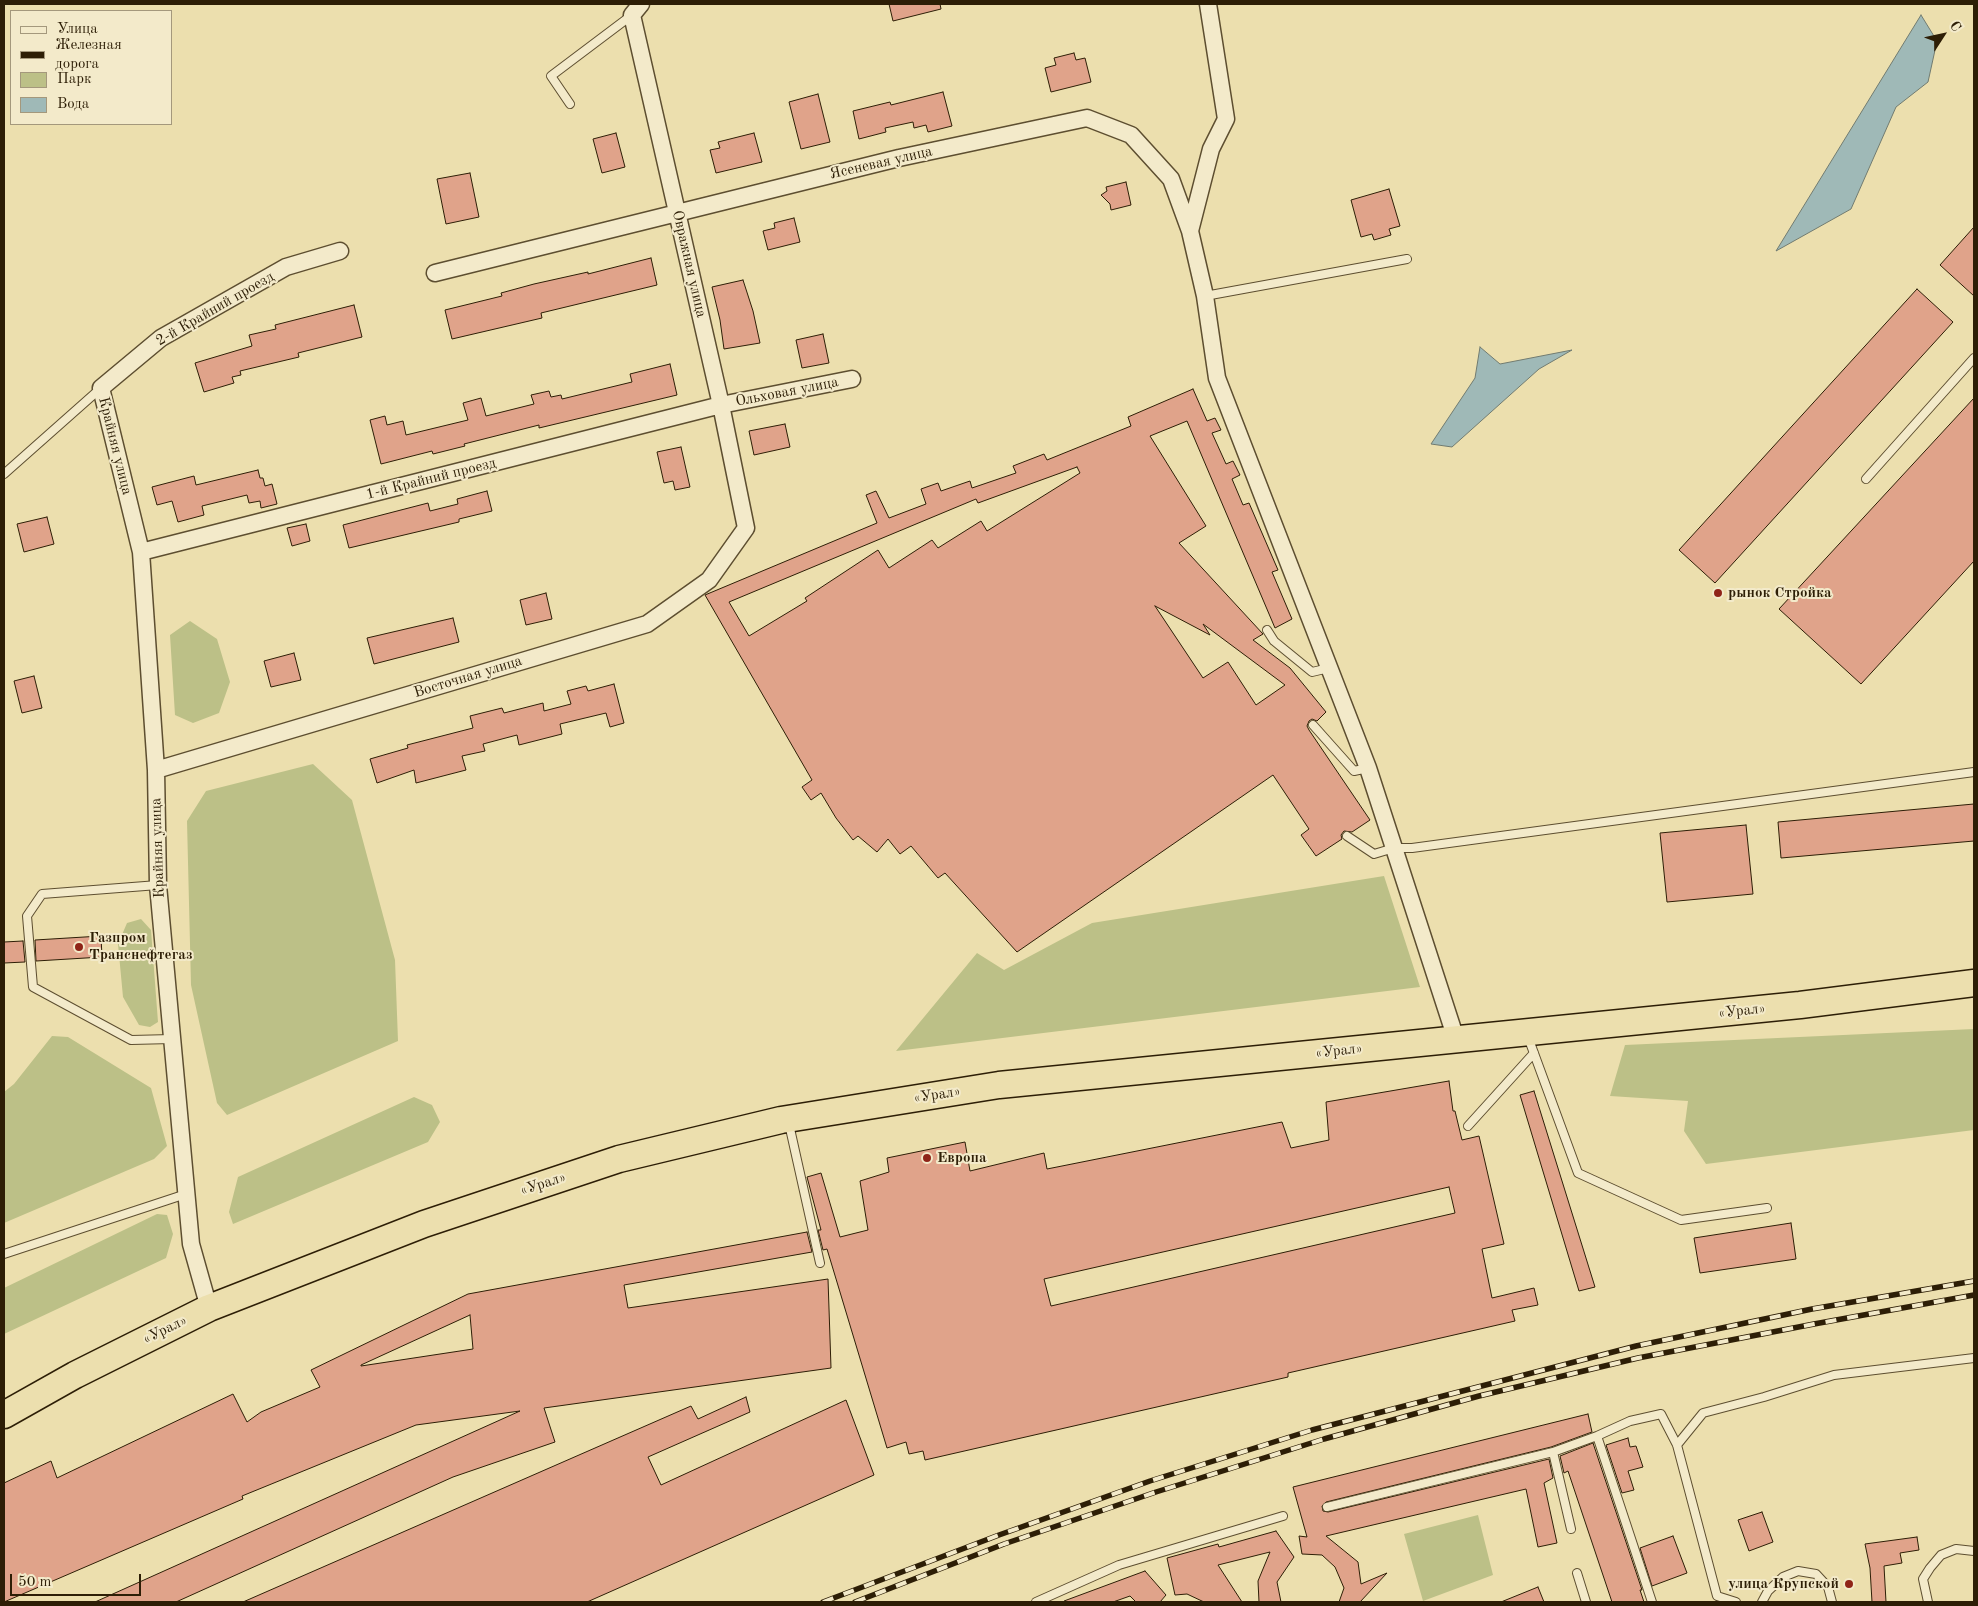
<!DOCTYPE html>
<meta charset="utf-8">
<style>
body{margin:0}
#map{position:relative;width:1978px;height:1606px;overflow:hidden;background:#ecdfae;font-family:"Old Standard TT",serif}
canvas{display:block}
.frame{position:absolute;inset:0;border:5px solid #2d1e06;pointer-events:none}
.legend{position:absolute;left:10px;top:10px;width:162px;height:115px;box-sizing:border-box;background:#f3eaca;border:1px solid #a4987c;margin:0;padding:6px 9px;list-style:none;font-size:15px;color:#2d1e06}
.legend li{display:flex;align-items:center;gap:10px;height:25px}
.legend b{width:25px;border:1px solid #a4987c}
.north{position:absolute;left:1918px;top:10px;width:50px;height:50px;-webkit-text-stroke:4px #f3eaca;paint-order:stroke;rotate:55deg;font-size:14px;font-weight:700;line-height:20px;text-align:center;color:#2d1e06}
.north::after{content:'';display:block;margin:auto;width:18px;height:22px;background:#2d1e06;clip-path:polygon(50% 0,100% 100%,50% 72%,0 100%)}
.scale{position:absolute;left:10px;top:1574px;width:131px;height:22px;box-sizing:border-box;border:2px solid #2d1e06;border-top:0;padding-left:6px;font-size:15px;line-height:18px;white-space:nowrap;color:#2d1e06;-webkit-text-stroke:4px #f3eaca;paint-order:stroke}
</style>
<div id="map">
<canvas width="1978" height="1606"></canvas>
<div class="frame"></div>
<ul class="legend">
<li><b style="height:6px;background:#f3eaca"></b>Улица</li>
<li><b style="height:6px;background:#2d1e06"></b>Железная дорога</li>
<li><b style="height:14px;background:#bcc087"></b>Парк</li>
<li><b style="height:14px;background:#9fb9b7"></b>Вода</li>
</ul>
<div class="north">С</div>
<div class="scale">50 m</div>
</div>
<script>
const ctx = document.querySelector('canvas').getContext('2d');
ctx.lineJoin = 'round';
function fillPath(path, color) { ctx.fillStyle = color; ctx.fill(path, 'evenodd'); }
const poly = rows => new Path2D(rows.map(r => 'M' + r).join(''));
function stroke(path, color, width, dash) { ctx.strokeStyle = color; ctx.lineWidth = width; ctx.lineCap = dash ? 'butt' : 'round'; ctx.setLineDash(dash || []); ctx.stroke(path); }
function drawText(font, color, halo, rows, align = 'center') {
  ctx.font = font + ' "Old Standard TT",serif'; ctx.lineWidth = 4; ctx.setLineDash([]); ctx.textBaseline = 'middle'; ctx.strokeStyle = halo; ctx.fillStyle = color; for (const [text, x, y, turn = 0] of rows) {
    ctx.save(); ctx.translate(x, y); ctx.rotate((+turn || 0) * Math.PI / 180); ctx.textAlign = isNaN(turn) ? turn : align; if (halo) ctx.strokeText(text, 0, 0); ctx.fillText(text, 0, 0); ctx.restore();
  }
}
fillPath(poly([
 [190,621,217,639,230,682,219,713,193,723,175,715,170,635],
 [313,764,352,800,395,960,398,1041,227,1115,217,1103,191,985,187,821,206,791],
 [1384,876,1420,987,896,1051,977,953,1004,970,1092,923],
 [141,919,151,930,158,1022,150,1027,139,1025,123,997,118,944,127,923],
 [1974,1029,1974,1130,1706,1164,1684,1131,1688,1101,1610,1096,1625,1045],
 [52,1036,68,1037,151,1088,167,1146,154,1159,4,1223,4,1092,14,1084],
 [414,1097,432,1105,440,1122,428,1142,233,1224,229,1212,238,1177],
 [157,1214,167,1215,173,1234,166,1258,4,1334,4,1288],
 [1478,1515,1493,1575,1423,1601,1404,1534]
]), '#bcc087');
const water = poly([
 [1921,15,1937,41,1928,82,1896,107,1851,209,1776,251,1921,15],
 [1480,347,1500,364,1572,350,1539,369,1452,447,1431,444,1475,378,1480,347]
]);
fillPath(water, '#9fb9b7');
stroke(water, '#717b70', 1);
const building = poly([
 [889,4,940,4,941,9,893,21,889,4],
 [1074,53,1076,60,1085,58,1091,82,1051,92,1045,68,1056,65,1054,58,1074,53],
 [943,92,952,126,928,132,926,125,914,128,913,122,885,128,886,132,859,139,853,111,890,102,891,105,943,92],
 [818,94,830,142,801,149,789,102,818,94],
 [616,133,625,167,602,173,593,139,616,133],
 [754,133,762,162,716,173,710,150,720,148,718,142,754,133],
 [470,173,479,217,446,224,437,179,470,173],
 [1126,182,1131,205,1111,210,1110,204,1101,195,1107,191,1106,187,1126,182],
 [1389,189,1400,226,1389,229,1391,235,1374,240,1372,234,1361,237,1351,200,1389,189],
 [794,218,800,242,768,250,763,231,775,228,774,223,794,218],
 [1974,227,1974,296,1940,265,1974,227],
 [651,258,657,285,541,313,542,318,452,339,445,310,502,296,501,293,534,284,588,272,588,274,651,258],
 [743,280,753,311,760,343,724,349,720,320,712,287,743,280],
 [1917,289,1953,322,1715,583,1679,550,1917,289],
 [354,305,362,337,298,353,299,357,240,371,241,375,232,377,234,383,204,392,195,363,252,346,249,335,276,329,275,325,354,305],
 [823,334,829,363,802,368,796,340,823,334],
 [670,364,677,395,539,428,539,425,464,444,465,446,433,454,432,451,381,464,370,420,385,416,387,425,403,421,406,435,468,420,463,403,481,398,486,416,534,404,531,395,549,391,551,397,561,395,562,399,632,382,630,374,670,364],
 [1193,389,1207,421,1215,418,1221,430,1212,433,1226,464,1233,461,1240,475,1232,479,1243,505,1249,503,1278,570,1272,572,1292,619,1275,628,1187,421,1150,436,1206,526,1179,543,1263,634,1253,640,1290,668,1326,712,1317,721,1312,719,1309,721,1307,726,1309,730,1370,820,1352,832,1344,831,1341,835,1342,839,1316,856,1301,835,1309,829,1273,775,1017,952,945,873,938,878,911,846,900,854,888,839,877,852,858,836,853,840,836,818,821,793,811,800,802,787,812,780,705,595,877,523,866,495,876,491,889,518,926,504,921,489,938,483,941,491,970,481,972,488,1016,473,1013,466,1044,454,1047,460,1131,426,1128,417,1193,389],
 [1077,467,1080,473,987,531,981,521,938,548,932,540,889,568,878,550,805,598,807,601,749,636,729,602,976,499,978,503,1077,467],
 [1155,606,1210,635,1203,624,1285,685,1256,705,1228,662,1203,678,1155,606],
 [1974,398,1974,561,1861,684,1779,609,1974,398],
 [785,424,790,447,754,455,749,431,785,424],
 [681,447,690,487,675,490,673,481,664,483,657,452,681,447],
 [258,470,260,478,263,478,265,486,272,484,277,504,261,508,260,501,249,503,247,495,202,506,204,515,178,522,172,501,157,505,152,487,194,476,196,485,258,470],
 [487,491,492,511,459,519,459,522,349,548,343,525,428,503,430,511,458,504,457,499,487,491],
 [47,517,54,544,24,552,17,524,47,517],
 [306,524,310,541,292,546,287,528,306,524],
 [546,593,552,619,526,625,520,600,546,593],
 [453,618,459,642,374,664,367,638,453,618],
 [294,653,301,680,271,687,264,661,294,653],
 [34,676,42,708,22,713,14,681,34,676],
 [614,684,624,723,610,727,606,713,560,724,562,734,519,745,517,735,483,744,485,751,462,756,466,770,416,783,414,770,377,783,370,759,408,748,407,745,473,728,470,716,502,708,504,713,543,703,544,711,571,704,567,691,586,686,588,691,614,684],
 [1974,804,1974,841,1781,858,1778,822,1974,804],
 [1746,825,1753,894,1667,902,1660,833,1746,825],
 [101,936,102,957,36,961,35,940,101,936],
 [23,941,25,962,4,963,4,942,23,941],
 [1449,1081,1453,1111,1455,1111,1462,1140,1479,1136,1504,1244,1482,1249,1492,1298,1534,1288,1538,1305,1512,1310,1515,1321,1288,1373,1288,1377,925,1460,923,1451,909,1454,906,1442,887,1448,827,1249,823,1250,818,1230,821,1230,807,1177,821,1173,840,1237,868,1230,860,1181,889,1172,887,1158,965,1142,970,1171,1044,1153,1047,1169,1282,1122,1291,1148,1329,1140,1326,1102,1449,1081],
 [1449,1187,1455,1213,1051,1306,1044,1279,1449,1187],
 [1534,1091,1595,1287,1579,1291,1520,1095,1534,1091],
 [1791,1223,1796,1259,1700,1273,1694,1238,1791,1223],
 [807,1232,812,1252,624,1285,628,1308,828,1279,831,1368,544,1408,555,1442,453,1477,176,1602,95,1602,520,1411,416,1425,242,1496,243,1499,4,1602,4,1483,51,1461,57,1478,233,1394,247,1422,261,1412,320,1387,311,1370,468,1294,807,1232],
 [470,1315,473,1349,361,1366,361,1365,470,1315],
 [746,1397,750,1412,648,1457,661,1485,846,1400,874,1475,587,1602,243,1602,691,1406,698,1419,746,1397],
 [1588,1414,1592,1432,1551,1447,1326,1502,1322,1506,1323,1511,1328,1512,1549,1459,1553,1478,1544,1483,1557,1543,1538,1547,1526,1489,1326,1536,1358,1562,1361,1584,1387,1573,1360,1602,1339,1602,1344,1588,1335,1567,1322,1555,1302,1554,1299,1536,1307,1537,1293,1487,1588,1414],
 [1628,1438,1630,1447,1636,1446,1643,1467,1628,1471,1634,1490,1622,1493,1606,1445,1628,1438],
 [1593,1443,1642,1590,1640,1590,1644,1602,1612,1602,1568,1471,1564,1473,1560,1456,1593,1443],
 [1762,1512,1773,1542,1749,1551,1738,1520,1762,1512],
 [1276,1531,1294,1557,1277,1582,1281,1602,1259,1602,1258,1581,1270,1552,1218,1565,1242,1602,1204,1602,1187,1594,1175,1595,1167,1558,1218,1544,1219,1547,1276,1531],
 [1673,1536,1687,1573,1652,1586,1640,1548,1673,1536],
 [1917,1537,1919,1550,1900,1553,1902,1563,1884,1566,1886,1602,1872,1602,1870,1568,1865,1544,1917,1537],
 [1145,1571,1166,1595,1160,1602,1136,1602,1130,1596,1113,1602,1065,1602,1064,1601,1145,1571],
 [1538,1587,1544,1602,1501,1602,1538,1587]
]);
fillPath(building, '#e0a38a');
stroke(building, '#2d1e06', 1);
const service = poly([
 [570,104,551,76,632,15],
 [1205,296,1407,259],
 [4,474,101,388],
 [1866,479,1974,358],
 [1267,630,1274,641,1312,672,1329,668],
 [1313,725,1354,771,1368,768],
 [1347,836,1374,854,1394,848,1412,848,1974,772],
 [158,885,42,894,27,916,33,987,131,1040,172,1039],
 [1528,1037,1578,1173,1681,1220,1767,1208],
 [789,1124,820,1263],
 [1468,1126,1534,1053],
 [4,1254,186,1194],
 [1597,1436,1652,1602],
 [1677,1445,1703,1413,1764,1397,1834,1375,1974,1358],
 [1553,1452,1597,1436,1630,1421,1661,1414,1677,1445,1717,1596,1736,1602],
 [1327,1507,1553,1452,1571,1529],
 [1577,1573,1586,1602],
 [1036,1602,1119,1565,1283,1516],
 [1762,1602,1768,1591,1783,1577,1798,1571,1816,1574,1828,1587,1832,1602],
 [1928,1602,1923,1579,1930,1568,1941,1555,1956,1549,1974,1551]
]);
const minor = poly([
 [1190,231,1211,149,1226,119,1208,4],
 [435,273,899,158,1087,118,1131,135,1171,179,1190,231,1205,296,1217,378,1368,768,1456,1039],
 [141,552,721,405,852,379],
 [156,770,647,624,709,580,746,528,721,405,632,15,641,4],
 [209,1308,191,1244,158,885,156,770,141,552,101,388,161,338,286,267,340,251]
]);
const trunk = poly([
 [4,1415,75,1375,209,1308,424,1224,619,1159,781,1120,999,1085,1800,1005,1974,983]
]);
stroke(service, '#5d4e30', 10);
stroke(minor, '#5d4e30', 19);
stroke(trunk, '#2d1e06', 29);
stroke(service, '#f3eaca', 8);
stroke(minor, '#f3eaca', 16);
stroke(trunk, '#ecdfae', 26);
const rail = poly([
 [823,1602,999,1535,1150,1481,1312,1430,1636,1346,1812,1309,1974,1281],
 [855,1602,1004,1544,1156,1492,1324,1439,1479,1396,1638,1358,1814,1324,1974,1295]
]);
stroke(rail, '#2d1e06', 5.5);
stroke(rail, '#f3eaca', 4, [11]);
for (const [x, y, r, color] of [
 [1718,593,5,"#8f2418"],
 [79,947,5,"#8f2418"],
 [927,1158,5,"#8f2418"],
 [1849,1584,5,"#8f2418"]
]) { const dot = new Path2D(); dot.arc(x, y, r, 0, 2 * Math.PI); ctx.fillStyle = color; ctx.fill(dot); stroke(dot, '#f3eaca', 2); }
drawText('15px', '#2d1e06', '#f3eaca', [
 ["Ясеневая улица",881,163,-13],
 ["Овражная улица",689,264,77],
 ["2-й Крайний проезд",215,309,-30],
 ["Ольховая улица",787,392,-11],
 ["Крайняя улица",115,446,76],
 ["1-й Крайний проезд",431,479,-14],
 ["Восточная улица",468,677,-17],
 ["Крайняя улица",158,848,-92],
 ["«Урал»",1742,1011,-6],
 ["«Урал»",1339,1051,-6],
 ["«Урал»",937,1095,-9],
 ["«Урал»",543,1184,-18],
 ["«Урал»",165,1330,-26]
]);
drawText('bold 15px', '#2d1e06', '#f3eaca', [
 ["рынок Стройка",1728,593],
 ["Газпром",89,938],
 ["Транснефтегаз",89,955],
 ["Европа",937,1158],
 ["улица Крупской",1839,1584,"right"]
], 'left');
</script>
